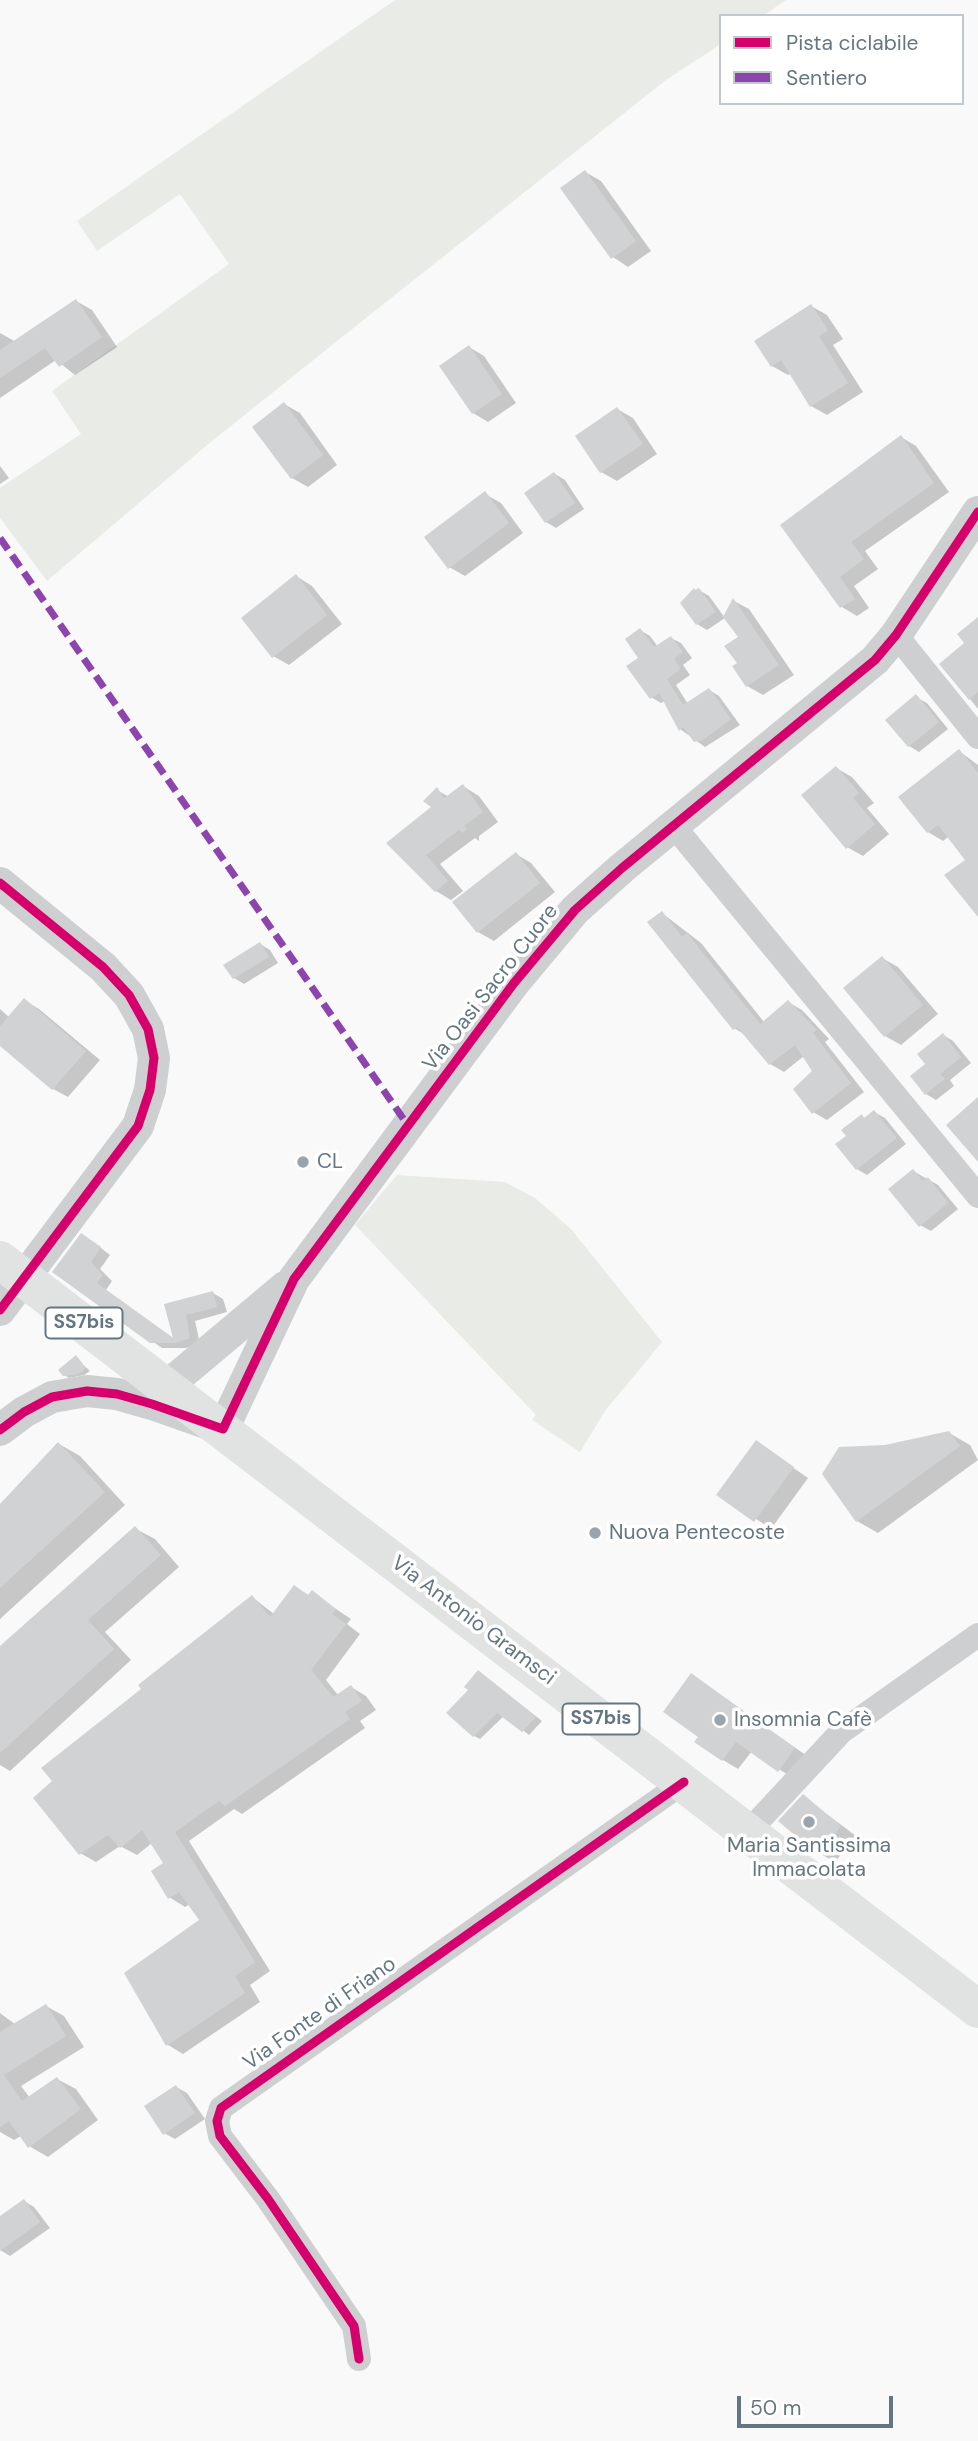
<!DOCTYPE html>
<meta charset="utf-8">
<style>
body{margin:0}
#map{position:relative;width:978px;height:2441px;overflow:hidden;background:#f9f9f9;font-family:"DM Sans",sans-serif}
canvas{display:block}
.legend{position:absolute;left:719px;top:14px;width:245px;height:91px;box-sizing:border-box;background:#fff;border:2px solid #c1c8cd;margin:0;padding:9px 12px;list-style:none;font-size:21px;color:#657683}
.legend li{display:flex;align-items:center;gap:14px;height:35px}
.legend b{width:35px;border:2px solid #c1c8cd}
.scale{position:absolute;left:737px;top:2396px;width:156px;height:32px;box-sizing:border-box;border:4px solid #657683;border-top:0;padding-left:9px;font-size:21px;line-height:24px;white-space:nowrap;color:#657683;-webkit-text-stroke:5px #fff;paint-order:stroke}
</style>
<div id="map">
<canvas width="978" height="2441"></canvas>
<ul class="legend">
<li><b style="height:9px;background:#d6006c"></b>Pista ciclabile</li>
<li><b style="height:9px;background:#8e44ad"></b>Sentiero</li>
</ul>
<div class="scale">50 m</div>
</div>
<script>
const ctx = document.querySelector('canvas').getContext('2d');
ctx.lineJoin = 'round';
function fillPath(path, color) { ctx.fillStyle = color; ctx.fill(path, 'evenodd'); }
const poly = rows => new Path2D(rows.map(r => 'M' + r).join(''));
function stroke(path, color, width, dash) { ctx.strokeStyle = color; ctx.lineWidth = width; ctx.lineCap = dash ? 'butt' : 'round'; ctx.setLineDash(dash || []); ctx.stroke(path); }
function drawText(font, color, halo, rows, align = 'center') {
  ctx.font = font + ' "DM Sans",sans-serif'; ctx.lineWidth = 7; ctx.setLineDash([]); ctx.textBaseline = 'middle'; ctx.strokeStyle = halo; ctx.fillStyle = color; for (const [text, x, y, turn = 0] of rows) {
    ctx.save(); ctx.translate(x, y); ctx.rotate((+turn || 0) * Math.PI / 180); ctx.textAlign = isNaN(turn) ? turn : align; if (halo) ctx.strokeText(text, 0, 0); ctx.fillText(text, 0, 0); ctx.restore();
  }
}
fillPath(poly([
 [395,0,786,0,763,16,721,16,721,44,666,80,371,314,206,446,47,581,0,518,0,488,81,434,52,391,229,264,180,194,97,251,77,221],
 [397,1175,505,1182,535,1198,571,1229,662,1342,605,1411,580,1452,532,1420,536,1415,355,1225]
]), '#e8ebe6');
fillPath(poly([
 [585,172,601,181,651,251,628,267,613,257],
 [76,301,92,310,117,347,75,375,56,360,0,398,0,333,16,342],
 [811,306,827,315,843,339,833,345,863,392,827,415,811,406,791,373,788,375,772,366],
 [469,347,484,356,516,403,488,422,473,413],
 [284,404,300,413,337,465,308,487,292,478],
 [617,409,633,418,657,454,617,481,601,472],
 [901,437,916,446,949,492,865,551,878,569,854,586,869,608,857,616,842,607,782,525],
 [0,466,9,478,0,484],
 [555,474,565,480,584,509,556,528,546,522],
 [485,494,501,503,523,533,465,576,449,567],
 [296,576,312,586,342,624,289,665,273,656],
 [699,590,709,596,725,618,707,630,697,624],
 [734,601,749,609,794,675,763,695,747,686,739,664,740,638],
 [978,619,978,709,942,664,966,643],
 [640,630,650,636,658,647,671,638,681,643,692,658,683,665,690,675,676,685,688,704,709,690,719,696,740,725,705,747,680,729,665,701,661,703,651,697,641,658],
 [916,697,927,703,948,729,919,752,909,746],
 [959,751,978,765,978,914,968,860,949,836,943,841,928,832],
 [836,768,852,777,874,803,867,808,889,834,863,856,847,847],
 [463,786,479,796,498,822,479,836,479,841,475,838,440,864,463,891,451,900,436,891,388,843,434,807,437,790,449,797],
 [516,854,531,863,555,892,494,941,478,932],
 [662,913,701,943,764,1022,788,1002,802,1010,829,1039,825,1042,864,1092,827,1120,813,1112,815,1071,804,1056,784,1072,770,1064,747,1036,734,1028],
 [260,944,270,950,278,963,244,984,234,978],
 [882,958,898,967,938,1014,901,1045,885,1036],
 [24,1000,39,1009,100,1060,68,1097,53,1089,0,1041,0,1009,10,1018],
 [943,1035,953,1041,971,1063,950,1080,954,1086,936,1100,926,1094,927,1064],
 [874,1112,885,1118,906,1144,867,1175,857,1169,848,1136,862,1116,866,1119],
 [913,1171,938,1185,958,1209,931,1231,920,1225],
 [92,1241,110,1255,100,1269,112,1281,106,1290,176,1340,167,1305,213,1293,223,1299,227,1312,195,1321,200,1344,186,1348,162,1348,54,1272],
 [76,1358,90,1371,84,1375,69,1378,64,1375],
 [949,1433,970,1445,978,1460,878,1533,857,1521,885,1446],
 [756,1442,808,1478,771,1529,719,1494],
 [59,1444,80,1456,125,1505,0,1619,0,1506],
 [136,1529,155,1539,179,1567,105,1632,131,1660,10,1771,0,1765,0,1648],
 [295,1587,310,1596,312,1593,351,1619,347,1624,360,1634,326,1680,338,1695,351,1687,366,1696,376,1710,360,1721,365,1728,242,1814,234,1809,189,1841,270,1971,250,1985,260,2002,183,2054,168,2045,126,1973,201,1920,190,1904,185,1907,169,1897,166,1863,152,1843,137,1855,120,1846,96,1862,80,1853,143,1689,252,1597,274,1614],
 [691,1675,810,1758,794,1779,752,1751,738,1769,723,1760,700,1737],
 [485,1676,542,1721,529,1735,504,1716,480,1739,474,1736],
 [804,1797,856,1836,835,1862,819,1853],
 [46,2006,64,2016,84,2047,21,2086,30,2098,57,2079,76,2089,98,2120,48,2157,29,2146,21,2136,14,2140,0,2132,0,2013,16,2025],
 [176,2087,187,2093,205,2119,175,2139,164,2133],
 [24,2201,34,2207,50,2228,10,2256,0,2250,0,2218]
]), '#0003');
fillPath(poly([
 [585,170,636,241,611,259,560,188],
 [76,299,102,337,59,367,45,348,0,378,0,350],
 [811,304,828,330,819,336,848,383,810,407,781,360,771,367,754,341],
 [469,345,502,394,472,414,439,366],
 [284,402,323,455,291,479,252,427],
 [617,407,643,444,600,473,575,436],
 [901,435,934,483,851,542,864,559,840,577,855,599,840,608,780,525],
 [554,472,575,503,545,523,524,493],
 [485,491,509,523,448,569,424,537],
 [296,574,327,615,272,658,241,618],
 [694,588,695,590,699,588,716,612,696,625,680,603],
 [733,598,779,665,746,687,732,666,737,663,724,646,738,637,723,617],
 [978,617,978,692,969,700,939,664,964,643,957,634],
 [640,628,654,647,671,636,683,652,674,659,681,669,667,679,683,705,709,688,731,719,703,740,694,742,683,727,679,731,659,693,650,699,626,666,638,658,625,639],
 [916,694,939,722,908,747,885,720],
 [959,749,978,773,978,917,944,875,965,860,938,825,927,833,898,797],
 [836,766,859,793,853,798,875,824,846,849,801,795],
 [463,784,483,812,464,826,467,829,463,833,459,830,426,855,448,881,435,892,386,843,431,807,423,801,437,787,444,798],
 [516,852,540,883,477,933,452,902],
 [662,911,682,937,687,933,760,1024,788,1000,817,1030,813,1033,851,1083,812,1114,793,1089,812,1071,795,1045,769,1065,737,1027,733,1030,647,922],
 [260,942,269,957,233,979,223,965],
 [882,956,923,1005,884,1037,843,988],
 [24,998,86,1051,52,1090,0,1046,0,1026],
 [943,1033,961,1057,940,1074,945,1079,925,1095,910,1076,925,1064,917,1054],
 [978,1097,978,1162,946,1125],
 [874,1110,897,1138,856,1170,835,1144,846,1136,841,1130,862,1114,864,1118],
 [913,1169,923,1181,928,1177,948,1203,919,1227,888,1189],
 [81,1233,101,1247,91,1262,103,1275,97,1283,173,1338,164,1304,213,1291,217,1307,186,1315,190,1338,175,1343,150,1343,52,1272],
 [76,1355,86,1368,79,1374,63,1376,58,1370],
 [949,1431,960,1446,856,1522,822,1474,839,1447,885,1445],
 [756,1440,794,1467,754,1522,716,1495],
 [58,1442,105,1492,0,1588,0,1504],
 [135,1526,161,1555,88,1620,114,1649,0,1753,0,1646],
 [294,1585,308,1595,312,1590,336,1609,332,1614,346,1624,311,1670,333,1697,351,1685,362,1701,345,1712,350,1719,225,1806,219,1801,175,1832,255,1962,235,1976,245,1993,166,2046,124,1973,199,1920,179,1892,168,1899,151,1871,163,1863,142,1830,120,1848,108,1835,79,1855,33,1798,52,1781,41,1768,141,1689,138,1685,252,1595,270,1617],
 [478,1670,536,1717,522,1732,497,1713,473,1737,446,1713,468,1690,464,1687],
 [691,1673,795,1748,778,1772,736,1742,722,1761,694,1742,698,1737,663,1712],
 [803,1794,841,1826,818,1855,778,1821],
 [46,2004,66,2036,4,2075,22,2101,57,2077,81,2109,28,2148,9,2121,0,2127,0,2032],
 [176,2085,195,2113,163,2135,144,2106],
 [24,2199,40,2222,0,2251,0,2216]
]), '#d0d2d3');
stroke(poly([
 [896,635,978,737],
 [673,825,978,1196],
 [748,1832,841,1732,978,1635],
 [359,2359,354,2326,268,2199,220,2136,217,2121,221,2108,684,1782]
]), '#cecfd0', 24);
stroke(poly([
 [0,883,103,967,129,995,148,1029,154,1058,150,1090,138,1126,0,1310],
 [167,1386,285,1287],
 [0,1430,24,1412,52,1397,87,1391,117,1394,152,1404,223,1429,294,1279,514,983,575,910,622,868,875,660,896,635,978,512]
]), '#cecfd0', 32);
stroke(poly([
 [0,1260,978,2009]
]), '#e1e2e2', 38);
stroke(poly([
 [0,538,407,1124]
]), '#8e44ad', 7, [14, 7]);
stroke(poly([
 [0,883,103,967,129,995,148,1029,154,1058,150,1090,138,1126,0,1310],
 [0,1430,24,1412,52,1397,87,1391,117,1394,152,1404,223,1429,294,1279,514,983,575,910,622,868,875,660,896,635,978,512],
 [359,2359,354,2326,268,2199,220,2136,217,2121,221,2108,684,1782]
]), '#d6006c', 9);
for (const [x, y, r, color] of [
 [303,1162,7,"#99a4ac"],
 [595,1533,7,"#99a4ac"],
 [720,1720,7,"#99a4ac"],
 [809,1822,7,"#99a4ac"]
]) { const dot = new Path2D(); dot.arc(x, y, r, 0, 2 * Math.PI); ctx.fillStyle = color; ctx.fill(dot); stroke(dot, '#fff', 2.5); }
for (const [x, y, w] of [
 [84,1323,77],
 [601,1719,77]
]) { const box = new Path2D(); box.roundRect(x - w / 2, y - 15.5, w, 31, 5); ctx.fillStyle = '#fff'; ctx.fill(box); stroke(box, '#657683', 2); }
drawText('bold 19px', '#657683', null, [
 ["SS7bis",84,1323],
 ["SS7bis",601,1719]
]);
drawText('21px', '#657683', '#fff', [
 ["Via Oasi Sacro Cuore",491,988,-52],
 ["Via Antonio Gramsci",473,1621,37],
 ["Via Fonte di Friano",320,2014,-35]
]);
drawText('21px', '#657683', '#fff', [
 ["CL",317,1162],
 ["Nuova Pentecoste",609,1533],
 ["Insomnia Cafè",734,1720],
 ["Maria Santissima",809,1846,"center"],
 ["Immacolata",809,1870,"center"]
], 'left');
</script>
